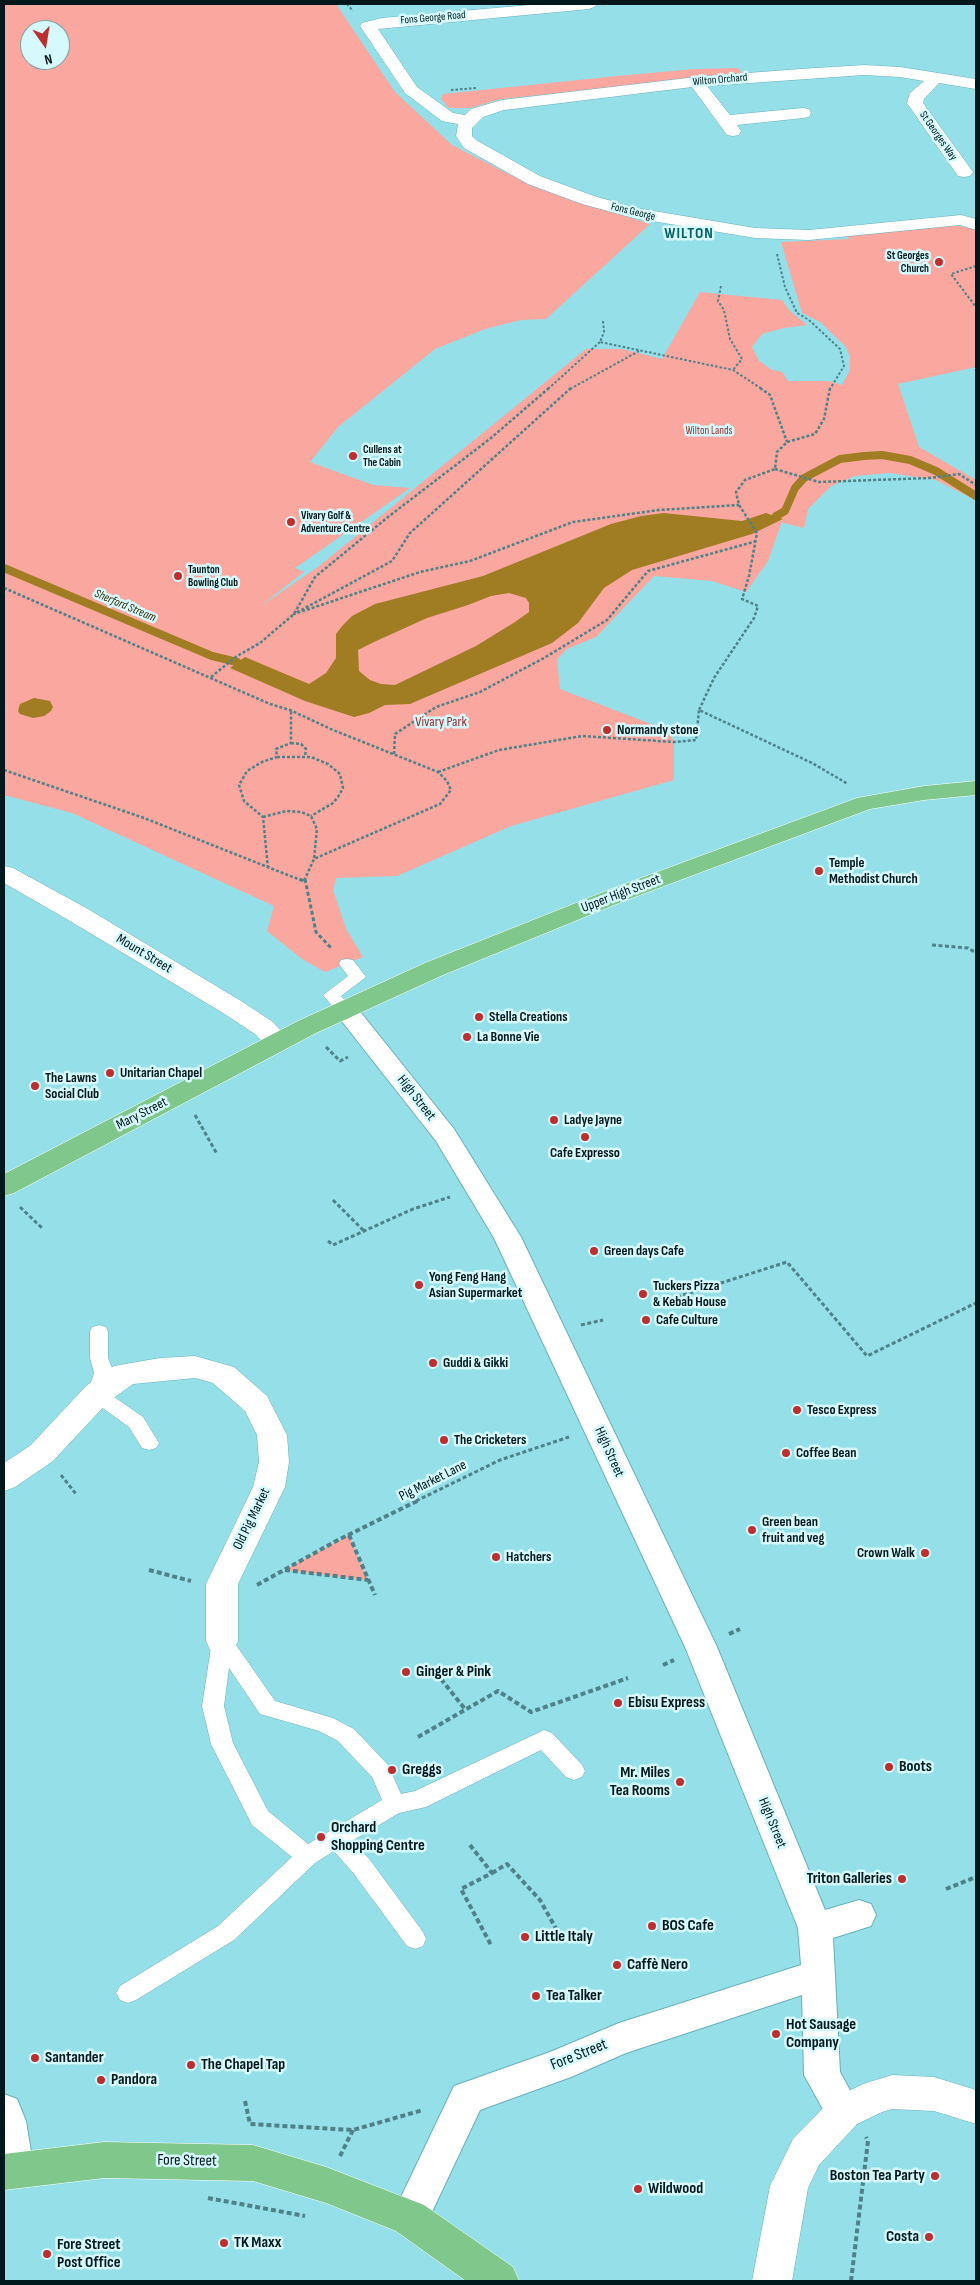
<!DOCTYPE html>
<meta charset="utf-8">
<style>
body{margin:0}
#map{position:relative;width:980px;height:2285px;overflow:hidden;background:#95dfe8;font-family:"Sofia Sans Condensed",sans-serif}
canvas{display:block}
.frame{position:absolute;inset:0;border:5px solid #00181c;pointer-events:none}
.north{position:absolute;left:20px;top:20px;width:50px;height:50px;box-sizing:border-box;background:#d5f9fd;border:1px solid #809fa3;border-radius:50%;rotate:167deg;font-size:14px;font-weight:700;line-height:20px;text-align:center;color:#00181c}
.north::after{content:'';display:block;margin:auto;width:18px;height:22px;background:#bd2e2f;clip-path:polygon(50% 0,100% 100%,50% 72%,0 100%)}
</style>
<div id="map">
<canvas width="980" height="2285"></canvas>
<div class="frame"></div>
<div class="north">N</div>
</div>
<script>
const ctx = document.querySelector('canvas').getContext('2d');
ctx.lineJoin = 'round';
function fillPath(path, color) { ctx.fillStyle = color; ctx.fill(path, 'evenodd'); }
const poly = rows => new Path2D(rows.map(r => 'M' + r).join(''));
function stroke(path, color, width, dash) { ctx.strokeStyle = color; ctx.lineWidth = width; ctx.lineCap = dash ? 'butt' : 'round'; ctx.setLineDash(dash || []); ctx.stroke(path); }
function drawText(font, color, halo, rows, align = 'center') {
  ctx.font = font + ' "Sofia Sans Condensed",sans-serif'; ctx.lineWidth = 5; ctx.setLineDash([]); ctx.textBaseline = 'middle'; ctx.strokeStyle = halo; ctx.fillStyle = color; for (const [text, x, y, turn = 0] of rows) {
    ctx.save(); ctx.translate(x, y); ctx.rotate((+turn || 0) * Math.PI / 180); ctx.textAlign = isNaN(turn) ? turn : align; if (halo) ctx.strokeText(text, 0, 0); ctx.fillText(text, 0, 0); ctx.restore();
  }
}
fillPath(poly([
 [4,4,336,4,395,92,452,145,532,186,650,224,546,319,521,320,485,329,435,349,338,427,310,462,373,485,410,488,295,568,304,572,259,607,318,567,586,349,622,349,662,359,700,292,782,300,789,310,807,325,784,328,762,334,752,347,759,361,772,370,782,372,788,381,828,381,842,385,850,370,850,357,846,347,820,322,802,313,781,242,849,239,847,236,953,225,976,229,976,367,898,384,919,447,976,480,976,498,973,499,936,480,890,473,855,476,831,486,808,509,804,528,783,523,782,521,768,561,746,592,712,581,654,576,596,637,567,649,557,659,560,689,669,731,674,742,674,780,511,826,397,876,336,878,333,890,346,929,363,957,325,972,302,959,267,931,274,906,72,813,4,795],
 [30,30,60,30,60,60,30,60],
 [738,68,742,73,735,75,501,99,470,108,449,108,441,99,443,94,617,76,695,69],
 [349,1535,368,1580,284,1570]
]), '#f9a79f');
fillPath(poly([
 [664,513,742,521,766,513,783,519,752,534,632,570,604,588,578,623,552,643,410,704,385,705,369,713,354,717,305,701,230,668,245,657,309,684,326,673,336,658,336,634,343,625,352,616,375,604,483,576,611,524,641,516],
 [509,593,526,598,529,603,529,612,515,622,476,646,395,685,381,684,370,680,359,671,358,650,374,642,427,618,468,605,491,596],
 [34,698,50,701,53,707,51,711,44,716,33,718,20,714,18,711,20,704]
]), '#a07c22');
stroke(poly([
 [776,516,785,511,795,488,804,478,840,459,864,456,882,455,910,460,936,471,976,496],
 [4,568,212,656,237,662]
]), '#a07c22', 8);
const service = poly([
 [347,959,353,960,366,977,341,996,353,1010,351,1014,345,1015,339,1014,323,995,348,976,339,964,341,960,347,959],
 [99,1325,106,1327,108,1332,108,1358,114,1373,107,1392,143,1417,159,1443,156,1448,149,1450,142,1448,129,1427,90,1399,87,1394,94,1373,90,1358,90,1332,92,1327,99,1325],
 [222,1633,229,1635,275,1701,333,1718,354,1729,388,1765,401,1794,415,1791,544,1730,552,1733,582,1765,585,1771,582,1777,574,1780,566,1777,541,1750,426,1807,399,1813,352,1841,370,1860,423,1932,426,1939,423,1946,415,1949,407,1946,354,1874,334,1851,315,1863,234,1940,136,2000,128,2003,120,2000,116,1993,120,1986,218,1926,292,1857,252,1825,211,1744,202,1706,212,1641,215,1635,222,1633],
 [229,1668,260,1714,319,1731,338,1741,372,1777,382,1800,308,1844,268,1811,233,1743,224,1706,229,1668]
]);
const pedestrian = poly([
 [345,1002,354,1004,454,1129,521,1237,717,1647,825,1910,859,1900,871,1904,876,1915,871,1926,833,1938,840,2072,862,2112,857,2124,844,2129,831,2124,804,2075,802,1995,626,2053,571,2077,480,2110,423,2231,410,2236,397,2231,391,2218,454,2086,550,2052,619,2023,801,1965,798,1928,685,1647,494,1238,436,1141,333,1010,336,1004,345,1002],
 [4,2094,17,2099,26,2121,34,2170,29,2182,16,2187,4,2183,4,2094]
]);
const minor = poly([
 [541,4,597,4,594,7,589,9,378,29,417,87,453,113,465,115,471,109,502,100,696,77,800,69,864,65,900,67,976,79,976,89,939,83,924,99,923,103,973,172,970,176,964,177,958,176,907,103,910,93,924,81,900,77,864,75,707,86,730,115,803,108,809,109,811,113,809,117,803,118,737,125,741,131,739,135,733,136,727,135,692,87,504,110,483,117,472,128,472,136,476,140,540,176,594,196,636,208,755,228,809,230,961,215,976,219,976,230,960,225,809,240,755,238,634,218,582,204,528,184,464,148,456,136,458,124,442,121,405,93,360,26,362,23,382,18,541,4],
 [4,866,13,868,88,909,241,1001,273,1022,292,1043,288,1049,279,1052,270,1049,255,1034,223,1013,70,921,4,883,4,866],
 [195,1356,234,1367,267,1396,287,1435,289,1462,285,1487,238,1584,238,1641,234,1650,222,1654,210,1650,206,1641,206,1584,253,1487,259,1462,257,1435,245,1411,213,1383,195,1378,133,1384,108,1402,53,1461,15,1487,4,1491,4,1463,31,1445,86,1386,114,1366,160,1358,195,1356]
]);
const tertiary = poly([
 [892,2075,934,2077,976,2090,976,2124,934,2111,892,2109,882,2112,857,2124,819,2165,808,2188,792,2281,752,2281,770,2186,793,2139,831,2100,863,2084,892,2075]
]);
const primary = poly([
 [976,781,976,795,924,800,870,809,624,901,443,975,316,1033,14,1193,4,1196,4,1174,298,1021,425,963,606,891,857,798,924,786,976,781],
 [104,2142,253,2145,326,2167,424,2205,513,2267,519,2281,466,2281,396,2231,326,2203,253,2181,104,2178,4,2190,4,2154,104,2142]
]);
stroke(service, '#67b1b9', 1);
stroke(pedestrian, '#67b1b9', 2);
stroke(minor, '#67b1b9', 1);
stroke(tertiary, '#67b1b9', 1);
stroke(primary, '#fff', 1);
stroke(poly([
 [347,4,353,11],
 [451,90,477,88],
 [777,254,785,287,797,313,809,320,840,349,844,366,830,389],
 [976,266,951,274,976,307],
 [721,286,718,301,724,310,730,339,742,359,733,370],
 [603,321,604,332,600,342,733,370,762,389],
 [548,389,600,342],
 [570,389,639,351]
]), '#4f8188', 2, [2.5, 2]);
stroke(poly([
 [571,388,410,533,392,561,294,614,420,572,470,561,573,522,659,510,739,505],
 [760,388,770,395,787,442],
 [830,388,824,419,815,434,787,442,777,452,775,469,745,480,736,492,739,505,757,533,749,576,742,599,758,606,754,618,714,678,699,710,812,763,848,784],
 [775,469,819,482,930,478,959,474,976,485],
 [4,588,270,704,290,710,333,730,438,772,447,781,451,790,440,804,314,859,304,881],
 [211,677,237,656,260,643,294,614,315,577,388,517,491,438,549,388],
 [291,743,301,744,306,749,305,756],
 [394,754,395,734,436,707,480,692,544,658,607,620,648,571,757,541],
 [277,757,311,757,328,764,340,774,343,788,338,797,333,803,311,816],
 [4,770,144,818,303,881],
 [438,772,499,750,582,736,674,742,696,740,699,710],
 [263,817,286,811,301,812,311,816,317,829,314,859],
 [268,868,263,817,244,801,239,785,247,771,262,762,277,757,276,749,291,743,291,711]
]), '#4f8188', 2.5, [3, 2]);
stroke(poly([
 [300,879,304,881],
 [305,879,316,932,332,949],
 [932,945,968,948,976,953],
 [326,1047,340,1061,348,1057],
 [195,1115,217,1154],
 [333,1200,364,1231],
 [20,1207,42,1228],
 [328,1241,333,1245,413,1209,450,1197],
 [677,1297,787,1262,867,1356,976,1303],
 [581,1325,603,1320],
 [61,1475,76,1494],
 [416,1501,500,1460,569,1437]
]), '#4f8188', 3, [4, 2.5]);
stroke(poly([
 [349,1535,375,1595],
 [149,1570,191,1581],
 [285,1570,368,1580],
 [257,1585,338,1540,419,1500],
 [729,1634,740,1629],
 [663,1665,674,1660],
 [441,1679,465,1709],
 [418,1737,498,1691,531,1712,628,1678],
 [470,1845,492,1873,461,1889,491,1945],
 [492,1873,507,1864,540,1900,563,1941],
 [946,1889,976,1877],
 [245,2101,250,2124,353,2130,423,2110],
 [340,2156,353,2130],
 [208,2198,305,2216],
 [851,2281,868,2141,866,2137]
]), '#4f8188', 4, [5, 3]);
fillPath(service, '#fff');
fillPath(pedestrian, '#fff');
fillPath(minor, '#fff');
fillPath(tertiary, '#fff');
fillPath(primary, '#7fc78b');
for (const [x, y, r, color] of [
 [939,262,5,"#bd2e2f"],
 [353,456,5,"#bd2e2f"],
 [291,522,5,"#bd2e2f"],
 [178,576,5,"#bd2e2f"],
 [607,730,5,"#bd2e2f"],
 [819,871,5,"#bd2e2f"],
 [479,1017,5,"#bd2e2f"],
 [467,1037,5,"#bd2e2f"],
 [110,1073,5,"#bd2e2f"],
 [35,1086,5,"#bd2e2f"],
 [554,1120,5,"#bd2e2f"],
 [585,1137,5,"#bd2e2f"],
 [594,1251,5,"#bd2e2f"],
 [419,1285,5,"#bd2e2f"],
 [643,1294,5,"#bd2e2f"],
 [646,1320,5,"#bd2e2f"],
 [433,1363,5,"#bd2e2f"],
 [797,1410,5,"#bd2e2f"],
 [444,1440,5,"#bd2e2f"],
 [786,1453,5,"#bd2e2f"],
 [752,1530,5,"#bd2e2f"],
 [925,1553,5,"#bd2e2f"],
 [496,1557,5,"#bd2e2f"],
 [406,1672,5,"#bd2e2f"],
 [618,1703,5,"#bd2e2f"],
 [889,1767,5,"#bd2e2f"],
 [392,1770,5,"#bd2e2f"],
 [680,1782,5,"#bd2e2f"],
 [321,1837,5,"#bd2e2f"],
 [902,1879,5,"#bd2e2f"],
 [652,1926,5,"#bd2e2f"],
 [525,1937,5,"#bd2e2f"],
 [617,1965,5,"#bd2e2f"],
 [536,1996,5,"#bd2e2f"],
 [776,2034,5,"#bd2e2f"],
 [35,2058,5,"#bd2e2f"],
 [191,2065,5,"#bd2e2f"],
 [101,2080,5,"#bd2e2f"],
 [935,2176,5,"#bd2e2f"],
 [638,2189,5,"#bd2e2f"],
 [929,2237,5,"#bd2e2f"],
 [224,2243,5,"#bd2e2f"],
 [47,2254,5,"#bd2e2f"]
]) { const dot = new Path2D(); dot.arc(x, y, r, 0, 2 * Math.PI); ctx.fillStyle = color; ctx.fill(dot); stroke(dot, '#d5f9fd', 2); }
drawText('11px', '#00181c', '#d5f9fd', [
 ["Fons George Road",433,18,-5],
 ["Wilton Orchard",720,80,-5],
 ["St Georges Way",938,136,55],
 ["Fons George",633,212,14]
]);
drawText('bold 11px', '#00181c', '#d5f9fd', [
 ["St Georges",929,256,"right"],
 ["Church",929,269,"right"],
 ["Cullens at",363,450],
 ["The Cabin",363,463],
 ["Vivary Golf &",301,516],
 ["Adventure Centre",301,529],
 ["Taunton",188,570],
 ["Bowling Club",188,583]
], 'left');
drawText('11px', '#972d2b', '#d5f9fd', [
 ["Wilton Lands",709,431]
]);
drawText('italic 12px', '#392a04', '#d5f9fd', [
 ["Sherford Stream",125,606,23]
]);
drawText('14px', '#972d2b', '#d5f9fd', [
 ["Vivary Park",441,722]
]);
drawText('bold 14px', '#00181c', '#d5f9fd', [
 ["Normandy stone",617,730],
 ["Temple",829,863],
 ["Methodist Church",829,879],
 ["Stella Creations",489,1017],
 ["La Bonne Vie",477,1037],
 ["Unitarian Chapel",120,1073],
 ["The Lawns",45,1078],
 ["Social Club",45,1094],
 ["Ladye Jayne",564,1120],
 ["Cafe Expresso",585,1153,"center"],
 ["Green days Cafe",604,1251],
 ["Yong Feng Hang",429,1277],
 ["Asian Supermarket",429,1293],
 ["Tuckers Pizza",653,1286],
 ["& Kebab House",653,1302],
 ["Cafe Culture",656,1320],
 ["Guddi & Gikki",443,1363],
 ["Tesco Express",807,1410],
 ["The Cricketers",454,1440],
 ["Coffee Bean",796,1453],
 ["Green bean",762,1522],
 ["fruit and veg",762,1538],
 ["Crown Walk",915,1553,"right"],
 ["Hatchers",506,1557]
], 'left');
drawText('14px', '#00181c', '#d5f9fd', [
 ["Upper High Street",621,894,-21],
 ["Mount Street",144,954,31],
 ["High Street",416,1098,52],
 ["Mary Street",142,1114,-27],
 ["High Street",609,1452,66],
 ["Pig Market Lane",433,1481,-27],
 ["Old Pig Market",252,1519,-64],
 ["High Street",772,1823,68]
]);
ctx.letterSpacing = '1px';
drawText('bold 16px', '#045f67', '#d5f9fd', [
 ["WILTON",689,234]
]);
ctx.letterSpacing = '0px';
drawText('bold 16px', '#00181c', '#d5f9fd', [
 ["Ginger & Pink",416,1672],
 ["Ebisu Express",628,1703],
 ["Boots",899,1767],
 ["Greggs",402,1770],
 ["Mr. Miles",670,1773,"right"],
 ["Tea Rooms",670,1791,"right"],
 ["Orchard",331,1828],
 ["Shopping Centre",331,1846],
 ["Triton Galleries",892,1879,"right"],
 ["BOS Cafe",662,1926],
 ["Little Italy",535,1937],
 ["Caffè Nero",627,1965],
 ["Tea Talker",546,1996],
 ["Hot Sausage",786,2025],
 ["Company",786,2043],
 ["Santander",45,2058],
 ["The Chapel Tap",201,2065],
 ["Pandora",111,2080],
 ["Boston Tea Party",925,2176,"right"],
 ["Wildwood",648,2189],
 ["Costa",919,2237,"right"],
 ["TK Maxx",234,2243],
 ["Fore Street",57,2245],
 ["Post Office",57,2263]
], 'left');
drawText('16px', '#00181c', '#d5f9fd', [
 ["Fore Street",579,2055,-22],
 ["Fore Street",187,2161,1]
]);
</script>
